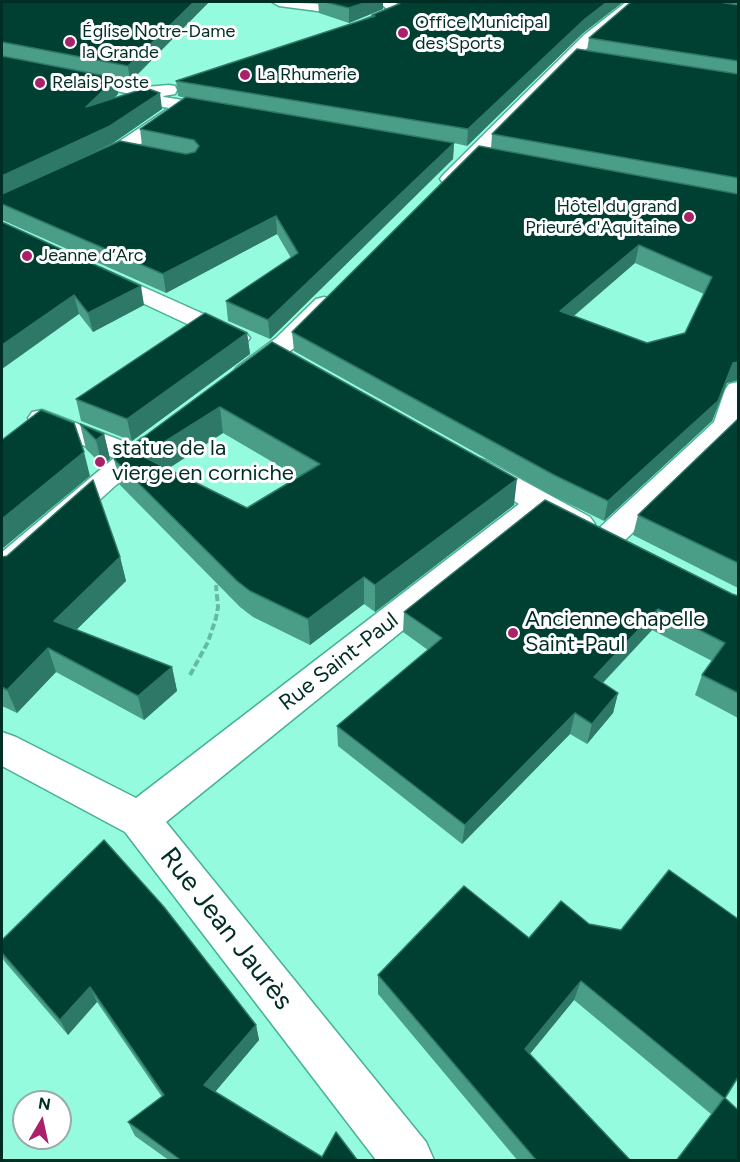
<!DOCTYPE html>
<meta charset="utf-8">
<style>
body{margin:0}
#map{position:relative;width:740px;height:1162px;overflow:hidden;background:#95fbde;font-family:Figtree,sans-serif}
canvas{display:block}
.frame{position:absolute;inset:0;border:3px solid #002e24;pointer-events:none}
.north{position:absolute;left:12px;top:1090px;width:60px;height:60px;box-sizing:border-box;background:#fff;border:2px solid #99aba7;border-radius:50%;rotate:9deg;font-size:16px;font-weight:700;line-height:24px;text-align:center;color:#002e24}
.north::after{content:'';display:block;margin:auto;width:21px;height:27px;background:#a82169;clip-path:polygon(50% 0,100% 100%,50% 72%,0 100%)}
</style>
<div id="map">
<canvas width="740" height="1162"></canvas>
<div class="frame"></div>
<div class="north">N</div>
</div>
<script>
const ctx = document.querySelector('canvas').getContext('2d');
ctx.lineJoin = 'round';
const poly = rows => new Path2D(rows.map(r => 'M' + r).join(''));
function stroke(path, color, width, dash) { ctx.strokeStyle = color; ctx.lineWidth = width; ctx.lineCap = dash ? 'butt' : 'round'; ctx.setLineDash(dash || []); ctx.stroke(path); }
function fillPath(path, color) { ctx.fillStyle = color; ctx.fill(path, 'evenodd'); }
function drawText(font, color, halo, rows, align = 'center') {
  ctx.font = font + ' Figtree,sans-serif'; ctx.lineWidth = 6; ctx.setLineDash([]); ctx.textBaseline = 'middle'; ctx.strokeStyle = halo; ctx.fillStyle = color; for (const [text, x, y, turn = 0] of rows) {
    ctx.save(); ctx.translate(x, y); ctx.rotate((+turn || 0) * Math.PI / 180); ctx.textAlign = isNaN(turn) ? turn : align; if (halo) ctx.strokeText(text, 0, 0); ctx.fillText(text, 0, 0); ctx.restore();
  }
}
const minor = poly([
 [272,2,325,4,363,2,361,5,325,12,279,6,272,2],
 [379,2,395,2,402,8,397,17,365,30,355,30,353,27,355,24,386,11,387,9,379,2],
 [626,2,641,2,594,41,457,183,443,183,440,179,443,175,584,35,626,2],
 [2,58,146,87,169,85,175,86,177,90,175,94,163,96,164,97,219,106,225,107,228,111,225,115,219,116,186,111,128,153,93,170,86,168,83,164,86,160,114,145,169,108,153,105,141,96,2,68,2,58],
 [101,268,246,333,250,338,246,343,237,346,228,343,93,280,90,275,93,270,101,268],
 [324,297,332,299,336,304,294,348,255,379,246,381,237,379,233,373,237,367,276,338,316,299,324,297],
 [738,382,737,431,618,547,607,550,596,547,591,539,596,531,714,422,725,390,729,384,738,382],
 [42,410,133,445,142,438,152,435,162,438,166,444,162,450,116,485,14,578,2,581,2,552,114,458,32,424,28,418,32,412,42,410],
 [477,458,487,461,590,517,595,524,590,531,579,534,568,531,543,517,166,822,426,1142,434,1160,376,1160,125,832,2,766,2,732,16,737,136,798,519,504,467,473,462,467,467,461,477,458]
]);
stroke(minor, '#47b096', 3);
stroke(poly([
 [190,675,208,642,216,618,218,607,216,585]
]), '#66baa3', 4, [7, 3]);
fillPath(minor, '#fff');
fillPath(poly([
 [2,2,209,2,130,82,116,79,118,94,114,98,162,109,113,143,72,162,142,145,140,129,185,98,178,96,176,81,372,17,372,15,399,4,397,2,623,2,583,33,467,146,454,143,453,159,270,339,228,321,226,301,291,258,277,234,166,293,2,220],
 [318,2,383,2,383,9,349,23,319,13],
 [631,2,738,2,738,380,727,383,712,421,604,521,551,495,294,351,292,332,491,149,492,134,587,51,589,38],
 [635,263,704,294,685,333,647,343,574,316],
 [2,222,144,305,93,332,79,314],
 [247,333,250,354,132,441,81,421,76,399],
 [272,342,514,505,375,612,364,604,310,645,253,617,240,607,120,485,114,459],
 [223,433,298,477,247,508,168,469],
 [738,419,738,588,633,535,638,515],
 [80,424,104,434,110,459,102,465,86,449],
 [2,557,120,557,126,581,76,630,172,667,177,691,144,720,56,672,17,713,2,706],
 [732,594,738,596,738,718,695,695,702,675,712,661,652,630,603,683,618,693,613,713,587,744,570,734,462,844,338,746,337,726,428,650,403,632,404,612],
 [464,886,725,1098,711,1114,574,1000,530,1054,631,1161,518,1161,378,994,378,975],
 [2,940,256,1025,259,1040,215,1092,322,1157,358,1161,170,1161,135,1136,128,1122,162,1097,97,1002,68,1035,5,962,2,957]
]), '#4a9e88');
fillPath(poly([
 [194,2,209,2,130,82,128,66],
 [367,2,383,2,383,9,349,23,349,8],
 [607,2,623,2,583,33,467,146,468,129,585,19],
 [116,78,118,94,89,123,86,107],
 [160,93,162,109,113,143,2,196,2,176],
 [454,143,453,159,270,339,268,320],
 [276,216,277,234,166,293,163,274],
 [639,245,635,263,557,330,560,311],
 [141,286,144,305,93,332,88,313],
 [74,295,79,314,2,369,2,345],
 [247,333,250,354,132,441,127,419],
 [738,362,738,380,727,383,712,421,604,521,608,501,733,363],
 [220,407,223,433,147,482,142,456],
 [104,434,110,459,102,465,96,440],
 [84,452,90,476,2,549,2,519],
 [517,479,514,505,375,612,375,585],
 [120,557,126,581,61,645,54,621],
 [364,577,364,604,310,645,308,619],
 [658,609,652,630,589,697,594,677],
 [48,648,56,672,17,713,7,690],
 [172,667,177,691,144,720,138,696],
 [618,693,613,713,587,744,592,724],
 [575,713,570,734,462,844,465,825],
 [581,981,574,1000,519,1067,525,1049],
 [90,987,97,1002,68,1035,60,1020],
 [256,1025,259,1040,209,1099,204,1085]
]), '#2d7866');
const building = poly([
 [2,2,194,2,128,66,2,42,2,2],
 [325,2,367,2,349,8,325,2],
 [401,2,607,2,585,19,468,129,176,81,375,16,372,15,399,4,401,2],
 [631,2,720,2,738,5,738,61,589,38,631,2],
 [577,49,738,74,738,178,492,134,577,49],
 [2,56,116,78,86,107,146,88,160,93,110,126,2,176,2,56],
 [186,97,454,143,268,320,226,301,298,253,276,216,163,274,2,204,2,194,120,141,186,154,195,152,199,146,194,140,140,129,186,97],
 [479,146,738,194,738,362,733,363,718,401,608,501,554,475,292,332,479,146],
 [639,245,712,277,685,333,647,343,560,311,639,245],
 [2,222,141,286,88,313,74,295,2,345,2,222],
 [205,313,247,333,127,419,76,399,205,313],
 [272,342,517,479,375,585,364,577,308,619,250,591,237,581,114,459,272,342],
 [220,407,320,464,247,508,142,456,220,407],
 [41,410,74,423,84,452,2,519,2,440,41,410],
 [738,419,738,563,638,515,738,419],
 [80,424,104,434,96,440,80,424],
 [93,480,120,557,54,621,172,667,138,696,48,648,7,690,2,687,2,557,7,556,93,480],
 [545,500,732,594,738,596,738,693,702,675,725,643,658,609,594,677,618,693,592,724,575,713,465,825,337,726,442,638,404,612,545,500],
 [104,840,164,907,256,1025,204,1085,322,1157,336,1132,358,1161,182,1161,128,1122,164,1095,90,987,60,1020,2,953,2,940,104,840],
 [669,870,738,919,738,1077,725,1098,738,1110,738,1161,676,1161,724,1098,581,981,525,1049,631,1161,537,1161,378,975,464,886,529,938,561,901,589,924,621,930,669,870]
]);
fillPath(building, '#004033');
stroke(building, '#2d7866', 1.5);
for (const [x, y, r, color] of [
 [403,33,6,"#a82169"],
 [70,42,6,"#a82169"],
 [245,75,6,"#a82169"],
 [40,83,6,"#a82169"],
 [689,217,6,"#a82169"],
 [27,256,6,"#a82169"],
 [100,462,6,"#a82169"],
 [513,633,6,"#a82169"]
]) { const dot = new Path2D(); dot.arc(x, y, r, 0, 2 * Math.PI); ctx.fillStyle = color; ctx.fill(dot); stroke(dot, '#fff', 2); }
drawText('18px', '#002e24', '#fff', [
 ["Office Municipal",415,23],
 ["des Sports",415,44],
 ["Église Notre-Dame",82,32],
 ["la Grande",82,53],
 ["La Rhumerie",257,75],
 ["Relais Poste",52,83],
 ["Hôtel du grand",677,207,"right"],
 ["Prieuré d'Aquitaine",677,228,"right"],
 ["Jeanne d’Arc",39,256]
], 'left');
drawText('22px', '#002e24', '#fff', [
 ["statue de la",112,449],
 ["vierge en corniche",112,474],
 ["Ancienne chapelle",525,620],
 ["Saint-Paul",525,645]
], 'left');
drawText('22px', '#002e24', '#fff', [
 ["Rue Saint-Paul",339,662,-38]
]);
drawText('27px', '#002e24', '#fff', [
 ["Rue Jean Jaurès",226,929,52]
]);
</script>
